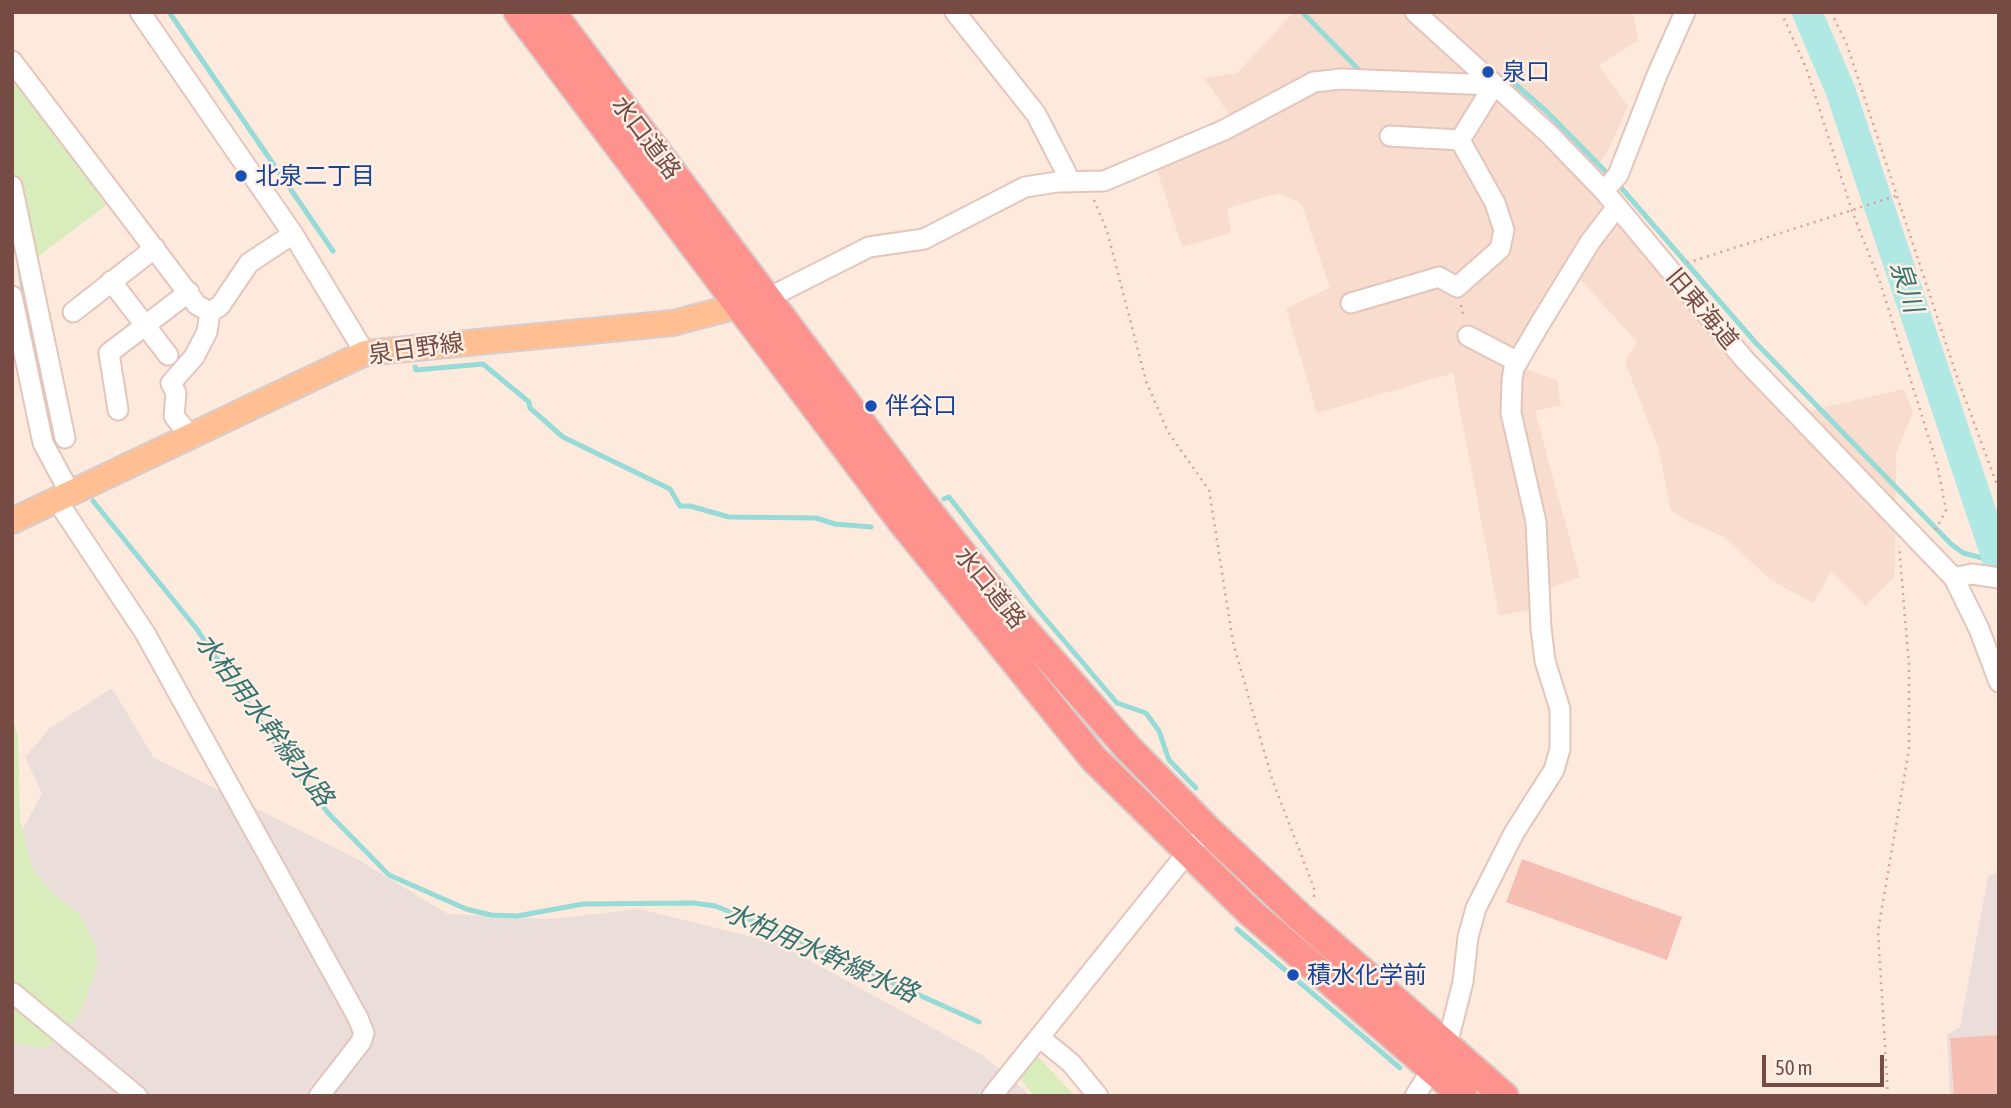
<!DOCTYPE html>
<meta charset="utf-8">
<style>
body{margin:0}
#map{position:relative;width:2011px;height:1108px;overflow:hidden;background:#feeadd;font-family:"Asap Condensed",sans-serif}
canvas{display:block}
.frame{position:absolute;inset:0;border:14px solid #754b44;pointer-events:none}
.scale{position:absolute;left:1762px;top:1055px;width:122px;height:32px;box-sizing:border-box;border:4px solid #754b44;border-top:0;padding-left:9px;font-size:21px;line-height:24px;white-space:nowrap;color:#754b44;-webkit-text-stroke:5px #ffefe5;paint-order:stroke}
</style>
<div id="map">
<canvas width="2011" height="1108"></canvas>
<div class="frame"></div>
<div class="scale">50 m</div>
</div>
<script>
const ctx = document.querySelector('canvas').getContext('2d');
ctx.lineJoin = 'round';
function fillPath(path, color) { ctx.fillStyle = color; ctx.fill(path, 'evenodd'); }
const poly = rows => new Path2D(rows.map(r => 'M' + r).join(''));
function stroke(path, color, width, dash) { ctx.strokeStyle = color; ctx.lineWidth = width; ctx.lineCap = dash ? 'butt' : 'round'; ctx.setLineDash(dash || []); ctx.stroke(path); }
function drawText(font, color, halo, rows, align = 'center') {
  ctx.font = font + ' "Asap Condensed","Noto Sans JP",sans-serif'; ctx.lineWidth = 5; ctx.setLineDash([]); ctx.textBaseline = 'middle'; ctx.strokeStyle = halo; ctx.fillStyle = color; for (const [text, x, y, turn = 0] of rows) {
    ctx.save(); ctx.translate(x, y); ctx.rotate((+turn || 0) * Math.PI / 180); ctx.textAlign = isNaN(turn) ? turn : align; if (halo) ctx.strokeText(text, 0, 0); ctx.fillText(text, 0, 0); ctx.restore();
  }
}
fillPath(poly([
 [1294,12,1633,12,1638,41,1599,65,1628,106,1607,153,1583,183,1786,416,1904,389,1913,412,1896,454,1895,576,1865,606,1831,572,1813,603,1771,580,1724,537,1685,520,1671,510,1658,447,1625,362,1637,342,1570,268,1512,364,1557,380,1561,405,1535,411,1580,577,1534,594,1532,610,1499,615,1453,373,1317,413,1286,308,1330,288,1302,205,1280,193,1227,208,1231,233,1182,247,1156,167,1239,129,1204,78,1237,73]
]), '#f8dccd');
fillPath(poly([
 [112,688,154,758,352,856,448,914,551,919,639,909,778,943,984,1056,1031,1096,12,1096,12,849,42,794,25,757,50,728],
 [1999,871,1999,1096,1950,1096,1947,1035,1960,1027,1988,876]
]), '#ebdeda');
fillPath(poly([
 [12,74,109,203,32,261,12,180],
 [12,713,18,736,20,820,27,850,34,871,53,894,79,913,95,945,98,965,81,1011,64,1035,46,1048,12,1043],
 [1025,1043,1075,1096,1034,1096,1020,1078,1009,1056]
]), '#d9ecbb');
stroke(poly([
 [169,12,333,251],
 [1302,12,1361,72],
 [1496,77,1506,76,1546,111,1610,176],
 [1617,183,1755,342,1951,544,1963,553,1998,562],
 [20,268,29,331],
 [415,367,416,370,483,364,529,402,530,408,563,437,670,489,680,506,690,506,729,517,816,518,835,524,871,527],
 [944,499,949,497,1032,603,1117,703,1146,713,1159,731,1169,760,1196,788],
 [93,501,196,628,293,769,329,814,389,875,466,909,491,915,517,916,583,904,694,903,715,906,762,924,979,1022],
 [1237,929,1400,1068]
]), '#96dbd7', 5);
stroke(poly([
 [1807,12,1841,92,1999,565]
]), '#b0e8e4', 30);
fillPath(poly([
 [1522,859,1682,917,1667,960,1506,902],
 [1999,1035,1999,1096,1954,1096,1950,1038]
]), '#f6beb2');
const minor = poly([
 [140,12,293,234,365,353],
 [955,12,1036,114,1071,182],
 [1415,12,1550,135,1604,191,1744,359,1954,578,1979,629,1999,682],
 [12,61,197,305,210,312,220,306,249,263,293,234],
 [1390,136,1460,140],
 [12,186,65,438],
 [1604,191,1618,175,1657,75,1685,12],
 [111,281,168,355],
 [12,296,43,443,70,493],
 [768,298,869,247,924,239,1025,187,1057,182,1104,181,1224,130,1314,82,1341,79,1494,85],
 [1351,303,1439,277,1457,287,1500,249,1504,230,1495,203,1460,140,1494,85],
 [73,312,155,248],
 [1468,336,1518,362],
 [118,410,109,353,189,292],
 [190,436,174,416,176,393,171,383,194,357,207,332,210,312],
 [56,499,145,633,358,1018,364,1033,361,1042,319,1096],
 [1954,578,1972,574,1999,578],
 [13,993,137,1096],
 [1039,1037,1071,1063,1098,1096],
 [992,1096,1195,843],
 [1415,1096,1447,1045,1463,982,1468,937,1476,908,1514,833,1554,770,1560,749,1560,709,1545,661,1541,628,1536,522,1511,413,1512,380,1514,368,1541,322,1590,242,1616,208]
]);
const major = poly([
 [12,521,365,353,673,323,757,301]
]);
const highway = poly([
 [518,12,902,522,1094,759,1250,912,1463,1096],
 [551,12,913,492,1010,614,1056,666,1128,748,1207,829,1300,917,1504,1096]
]);
stroke(minor, '#e4c5bb', 23);
stroke(major, '#d8cdcb', 28);
stroke(highway, '#d8cdcb', 32);
stroke(poly([
 [1781,12,1807,70,1852,211,1880,282,1937,464,1946,510,1934,533],
 [1831,12,1847,45,1957,377,1999,490],
 [1094,200,1107,231,1146,381,1168,432,1209,490,1233,642,1272,779,1314,888,1314,899],
 [1687,263,1899,195],
 [1461,305,1464,319],
 [1888,1096,1878,931,1909,749,1909,665,1899,546]
]), '#daa196', 2.5, [2, 5]);
stroke(minor, '#fff', 19);
stroke(major, '#ffbf93', 24);
stroke(highway, '#fe928d', 28);
for (const [x, y, r, color] of [
 [1488,72,7,"#1a4fb4"],
 [241,176,7,"#1a4fb4"],
 [871,406,7,"#1a4fb4"],
 [1293,975,7,"#1a4fb4"]
]) { const dot = new Path2D(); dot.arc(x, y, r, 0, 2 * Math.PI); ctx.fillStyle = color; ctx.fill(dot); stroke(dot, '#ffefe5', 2.5); }
drawText('24px', '#164399', '#ffefe5', [
 ["泉口",1502,72],
 ["北泉二丁目",255,176],
 ["伴谷口",885,406],
 ["積水化学前",1307,975]
], 'left');
drawText('24px', '#754b44', '#ffefe5', [
 ["水口道路",646,138,53],
 ["旧東海道",1702,309,50],
 ["泉日野線",416,349,-8],
 ["水口道路",990,588,51]
]);
drawText('italic 26px', '#347572', '#ffefe5', [
 ["泉川",1906,287,72],
 ["水柏用水幹線水路",264,720,53],
 ["水柏用水幹線水路",821,953,24]
]);
</script>
